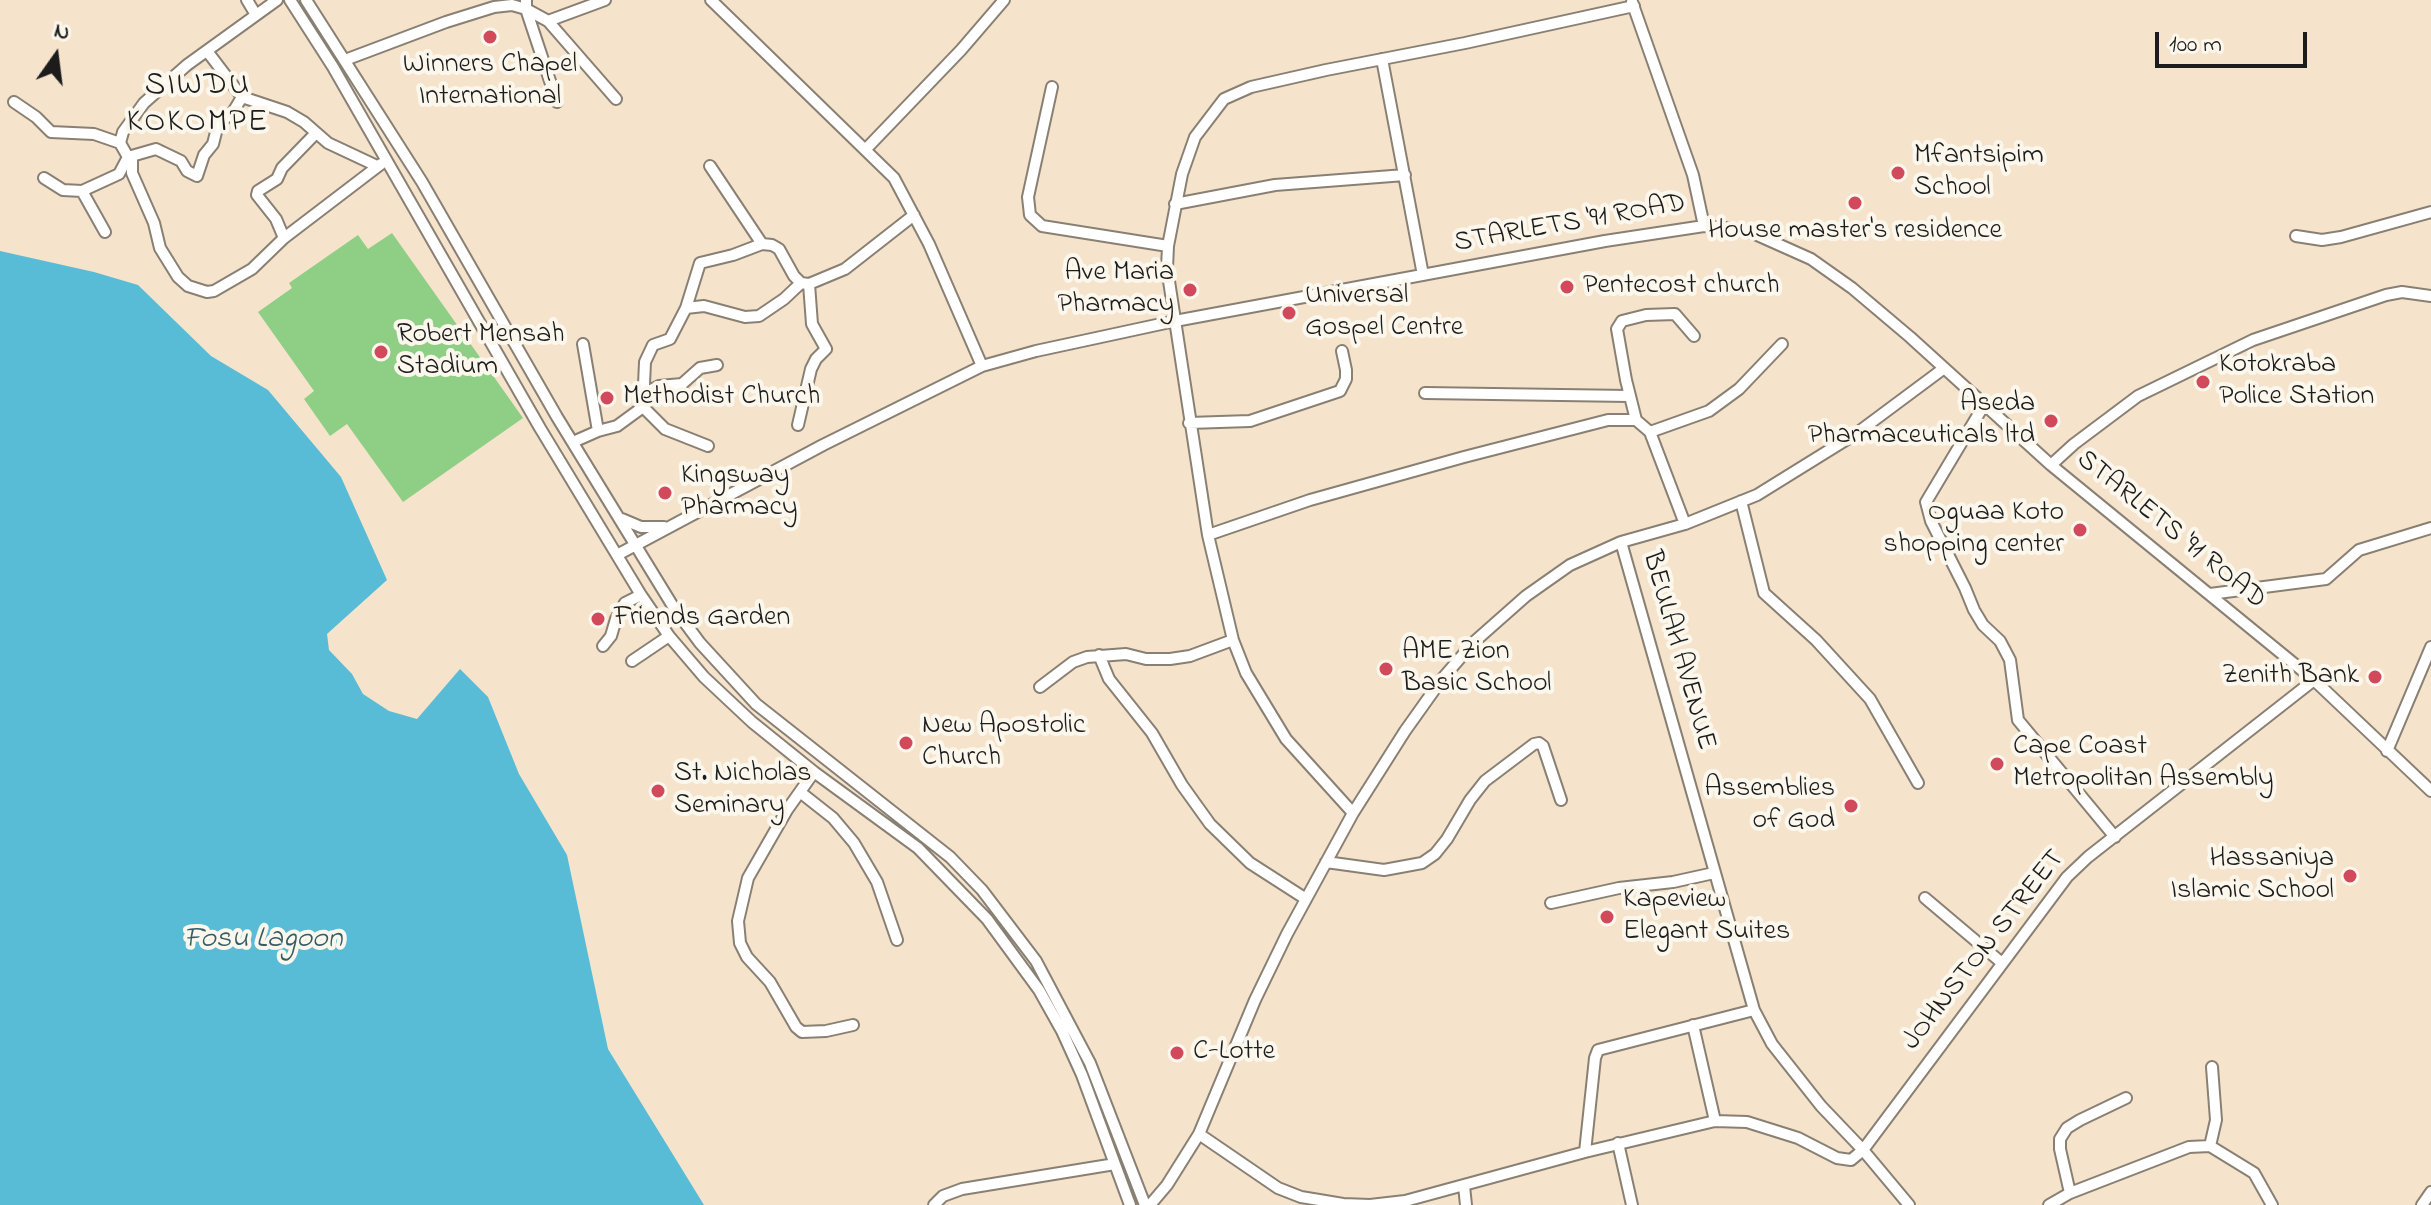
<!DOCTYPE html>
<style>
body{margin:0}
#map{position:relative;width:2431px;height:1205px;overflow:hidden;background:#f6e3cc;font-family:"Indie Flower",sans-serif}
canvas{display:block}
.north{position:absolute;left:16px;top:16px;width:80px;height:80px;-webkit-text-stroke:6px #fbf7ec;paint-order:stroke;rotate:14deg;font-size:22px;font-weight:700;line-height:32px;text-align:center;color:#1c1c1c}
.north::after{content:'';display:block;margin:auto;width:28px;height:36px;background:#1c1c1c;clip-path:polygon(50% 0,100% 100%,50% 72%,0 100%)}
.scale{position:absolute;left:2155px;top:32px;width:152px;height:36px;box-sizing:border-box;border:4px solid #1c1c1c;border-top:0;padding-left:10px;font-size:24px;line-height:28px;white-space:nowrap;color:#1c1c1c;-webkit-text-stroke:6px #fbf7ec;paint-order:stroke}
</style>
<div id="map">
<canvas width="2431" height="1205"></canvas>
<div class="north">N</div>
<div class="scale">100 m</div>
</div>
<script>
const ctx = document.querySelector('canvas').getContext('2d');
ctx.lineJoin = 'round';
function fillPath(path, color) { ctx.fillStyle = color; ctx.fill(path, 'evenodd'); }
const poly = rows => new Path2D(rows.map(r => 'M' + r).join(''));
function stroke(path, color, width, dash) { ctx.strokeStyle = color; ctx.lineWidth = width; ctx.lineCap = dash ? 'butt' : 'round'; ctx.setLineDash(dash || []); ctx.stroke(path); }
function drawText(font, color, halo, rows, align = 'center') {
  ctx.font = font + ' "Indie Flower",sans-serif'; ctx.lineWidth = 8; ctx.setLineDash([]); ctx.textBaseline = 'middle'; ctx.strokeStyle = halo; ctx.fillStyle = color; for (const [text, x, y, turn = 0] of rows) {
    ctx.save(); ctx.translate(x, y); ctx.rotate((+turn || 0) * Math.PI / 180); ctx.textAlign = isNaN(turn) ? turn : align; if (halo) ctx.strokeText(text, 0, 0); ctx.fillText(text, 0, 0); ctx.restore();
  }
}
fillPath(poly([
 [392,233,523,418,403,502,347,424,330,436,304,399,314,391,258,312,292,288,289,283,358,235,368,249]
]), '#8fce85');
fillPath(poly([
 [0,251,94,272,138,285,211,356,268,390,341,477,387,580,327,634,329,650,352,674,363,694,389,711,417,719,460,669,488,697,519,774,567,855,608,1049,704,1205,0,1205]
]), '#58bcd6');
const minor = poly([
 [247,0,256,15],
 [290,0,333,67,540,428,641,595,669,636,704,677,752,722,814,772,918,848,987,919,1039,990,1062,1031,1082,1075,1130,1205],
 [306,0,422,182,557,417,674,608,700,643,756,704,950,857,982,890,1036,961,1090,1063,1145,1205],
 [526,0,526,9,548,21,616,99],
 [711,0,894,178,929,244,982,366],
 [1632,2,1693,175,1704,226],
 [548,21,605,0],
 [207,51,242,97],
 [1382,59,1423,275],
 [345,60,446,22,494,7,512,5,526,9,557,102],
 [1052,87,1028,197,1030,215,1042,226,1168,246],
 [14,102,36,117,51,132,94,134,120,143],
 [866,149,961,50,1004,0],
 [128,157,120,143,123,132,144,103,187,65,277,0],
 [132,157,132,173,154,223,160,248,178,277,188,286,207,292,214,291,252,269,284,238,381,164],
 [710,166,762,244],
 [44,178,63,190,82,191,119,174,128,157,156,149,181,161,187,171,197,176,204,155,213,144,218,124,233,112,242,97,287,112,304,122,328,143,377,166],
 [82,191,105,232],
 [1175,204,1275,185,1405,175],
 [2296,236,2322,240,2341,237,2431,212],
 [284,238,276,219,257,195,258,191,277,179,282,168,316,133],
 [686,308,704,306,745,317,759,316,784,299,801,283],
 [583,344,598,431],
 [645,393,659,386,682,384,700,368,717,365],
 [1425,393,1629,396],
 [1984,405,1926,502,1931,521,1965,588,1974,610,1983,625,2000,641,2010,660,2018,720,2115,837],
 [643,407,665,429,708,446],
 [1636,420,1626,380,1617,329,1622,321,1646,315,1675,314,1694,336],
 [1189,423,1250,421,1340,391,1346,379,1346,370,1342,351],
 [798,425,811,369,816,359,826,349,812,324,809,284],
 [1650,432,1709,411,1739,389,1782,344],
 [573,442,598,431,617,426,643,407,645,362,653,345,670,339,686,308,700,263,733,255,762,244,772,245,779,249,794,276,801,283,809,284,845,269,914,215],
 [2051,465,2074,444,2138,396,2253,340,2386,295,2402,292,2431,296],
 [1741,501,1764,593,1816,640,1870,699,1918,783],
 [622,519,641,527,664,527],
 [1208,535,1167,268,1168,246,1182,174,1195,137,1224,99,1251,87,1326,70,1465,43,1634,6],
 [1621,542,1685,524,1757,495,1857,433,1943,369],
 [617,555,823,445,982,366,1036,351,1175,321,1605,241,1704,226,1735,229,1755,234,1811,259,1852,288,1910,337,2051,465,2314,680,2431,791],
 [2210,594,2326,579,2359,550,2431,528],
 [603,646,611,636,616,619,625,603,641,595],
 [1099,655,1109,679,1152,733,1182,785,1210,824,1250,863,1306,899],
 [632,661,669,636],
 [1040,687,1073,662,1087,657,1126,654,1146,659,1170,659,1190,656,1233,640],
 [2387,751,2431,647],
 [814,772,787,810,748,878,738,921,740,943,747,957,770,982,796,1027,802,1032,826,1031,853,1025],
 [800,792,833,818,854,843,877,882,897,940],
 [1353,813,1286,739,1246,673,1233,640,1208,535,1310,500,1464,457,1608,420,1636,420,1650,432,1685,524],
 [1326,862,1384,870,1422,863,1435,854,1447,839,1470,800,1485,781,1534,744,1539,743,1543,746,1561,800],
 [1925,898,2002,963],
 [1551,903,1619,888,1673,882,1714,873],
 [1693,1025,1715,1121],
 [1199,1134,1278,1188,1301,1197,1343,1204,1370,1205,1405,1201,1585,1152,1715,1121,1747,1122,1798,1138,1837,1158,1851,1160,1863,1150,2067,877,2088,857,2314,680],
 [1618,1143,1632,1205],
 [2210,1146,2216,1120,2212,1067],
 [1585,1152,1595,1058,1598,1050,1754,1010],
 [1464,1186,1466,1205],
 [2070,1193,2060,1149,2060,1139,2067,1128,2080,1120,2126,1098],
 [934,1205,943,1196,962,1189,1115,1164],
 [1150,1205,1167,1185,1199,1134,1255,1000,1287,934,1353,813,1405,731,1442,679,1474,642,1526,596,1570,565,1621,542,1754,1010,1772,1044,1821,1106,1863,1150,1909,1205],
 [2049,1205,2070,1193,2189,1147,2210,1146,2254,1173,2272,1205],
 [2422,1205,2431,1192]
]);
stroke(minor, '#898074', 14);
stroke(minor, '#fff', 10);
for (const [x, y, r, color] of [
 [490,37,8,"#d1495b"],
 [1898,173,8,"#d1495b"],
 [1855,203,8,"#d1495b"],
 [1567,287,8,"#d1495b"],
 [1190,290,8,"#d1495b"],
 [1289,313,8,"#d1495b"],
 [381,352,8,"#d1495b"],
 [2203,382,8,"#d1495b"],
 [607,398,8,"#d1495b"],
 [2051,421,8,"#d1495b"],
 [665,493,8,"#d1495b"],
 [2080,530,8,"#d1495b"],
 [598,619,8,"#d1495b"],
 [1386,669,8,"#d1495b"],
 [2375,677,8,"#d1495b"],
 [906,743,8,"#d1495b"],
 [1997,764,8,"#d1495b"],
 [658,791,8,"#d1495b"],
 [1851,806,8,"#d1495b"],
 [2350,876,8,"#d1495b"],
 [1607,917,8,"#d1495b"],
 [1177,1053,8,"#d1495b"]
]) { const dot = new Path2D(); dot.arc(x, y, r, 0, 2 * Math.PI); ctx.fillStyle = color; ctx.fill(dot); stroke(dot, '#fbf7ec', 3); }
drawText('28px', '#1c1c1c', '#fbf7ec', [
 ["Winners Chapel",490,66,"center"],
 ["International",490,98,"center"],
 ["Mfantsipim",1914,157],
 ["School",1914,189],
 ["House master's residence",1855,232,"center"],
 ["Ave Maria",1174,274,"right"],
 ["Pharmacy",1174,306,"right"],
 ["Pentecost church",1583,287],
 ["Universal",1305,297],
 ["Gospel Centre",1305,329],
 ["Robert Mensah",397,336],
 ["Stadium",397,368],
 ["Kotokraba",2219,366],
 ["Police Station",2219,398],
 ["Methodist Church",623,398],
 ["Aseda",2035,405,"right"],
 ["Pharmaceuticals ltd",2035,437,"right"],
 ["Kingsway",681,477],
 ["Pharmacy",681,509],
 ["Oguaa Koto",2064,514,"right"],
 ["shopping center",2064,546,"right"],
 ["Friends Garden",614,619],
 ["AME Zion",1402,653],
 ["Basic School",1402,685],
 ["Zenith Bank",2359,677,"right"],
 ["New Apostolic",922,727],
 ["Church",922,759],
 ["Cape Coast",2013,748],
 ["Metropolitan Assembly",2013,780],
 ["St. Nicholas",674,775],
 ["Seminary",674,807],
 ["Assemblies",1835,790,"right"],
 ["of God",1835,822,"right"],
 ["Hassaniya",2334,860,"right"],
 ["Islamic School",2334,892,"right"],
 ["Kapeview",1623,901],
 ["Elegant Suites",1623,933],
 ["C-Lotte",1193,1053]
], 'left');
drawText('28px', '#1c1c1c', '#fbf7ec', [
 ["STARLETS '91 ROAD",1570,225,-10],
 ["STARLETS '91 ROAD",2170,531,39],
 ["BEULAH AVENUE",1677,651,74],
 ["JOHNSTON STREET",1985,951,-52]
]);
drawText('italic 30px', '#345c66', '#fbf7ec', [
 ["Fosu Lagoon",263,941]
]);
ctx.letterSpacing = '2px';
drawText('32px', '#1c1c1c', '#fbf7ec', [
 ["SIWDU",198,88],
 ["KOKOMPE",198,125]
]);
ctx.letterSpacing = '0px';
</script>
